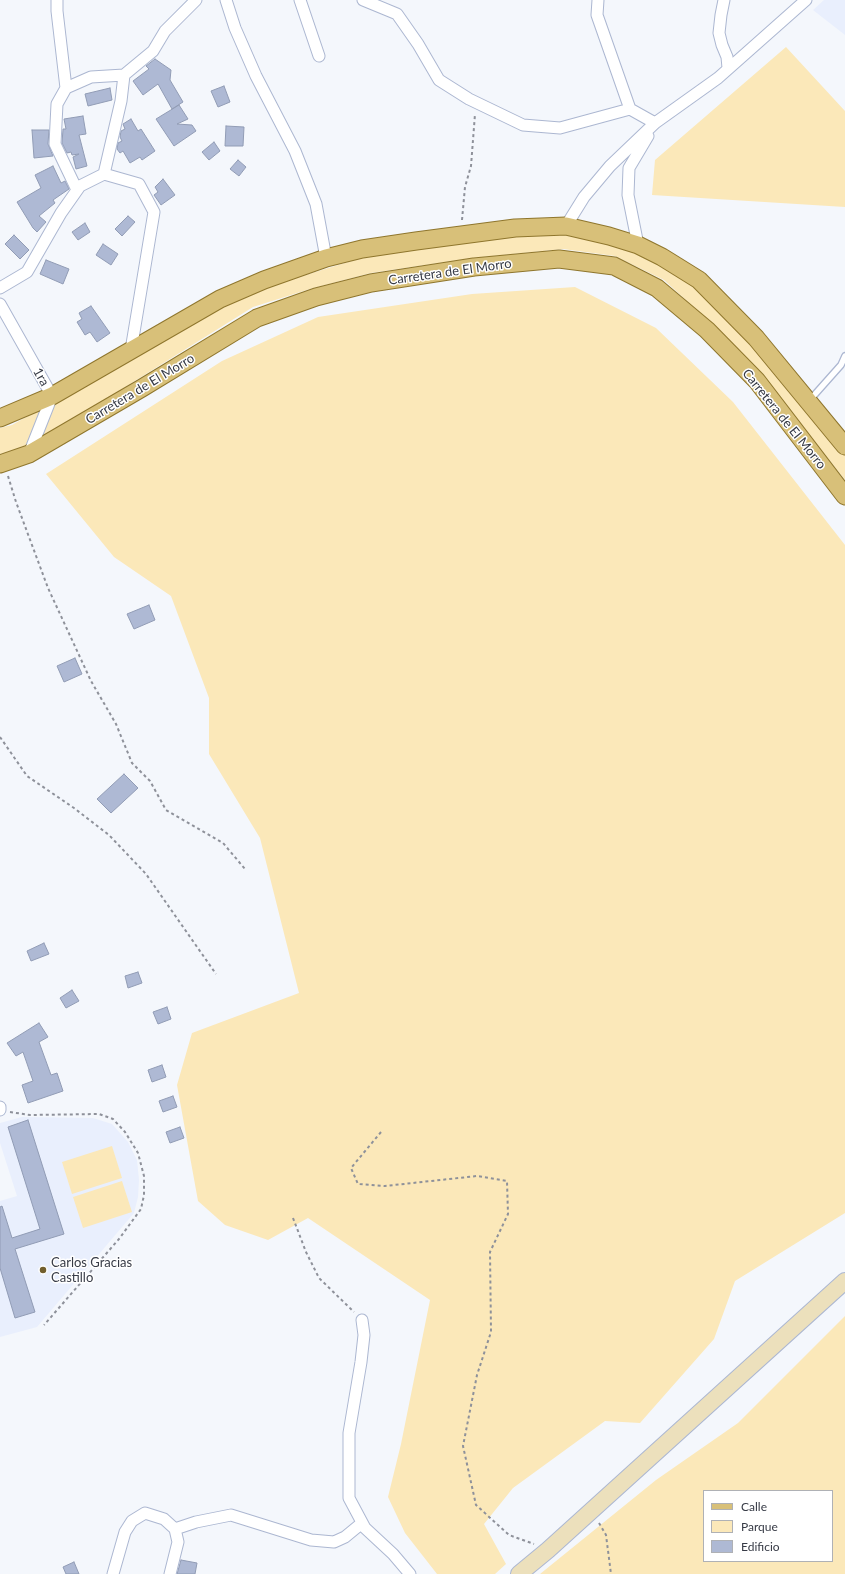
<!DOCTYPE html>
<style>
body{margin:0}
#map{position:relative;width:845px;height:1574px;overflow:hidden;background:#f4f7fc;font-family:Lato,sans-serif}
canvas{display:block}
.legend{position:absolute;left:703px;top:1490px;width:130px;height:72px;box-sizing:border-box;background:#fff;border:1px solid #afb1b5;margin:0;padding:5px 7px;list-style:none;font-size:12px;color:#373b46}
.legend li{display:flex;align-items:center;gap:8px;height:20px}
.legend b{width:20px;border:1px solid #afb1b5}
</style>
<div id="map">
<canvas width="845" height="1574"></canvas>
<ul class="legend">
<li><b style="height:5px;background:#d8c079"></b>Calle</li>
<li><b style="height:11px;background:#fbe8b9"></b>Parque</li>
<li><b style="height:11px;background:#aeb9d4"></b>Edificio</li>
</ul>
</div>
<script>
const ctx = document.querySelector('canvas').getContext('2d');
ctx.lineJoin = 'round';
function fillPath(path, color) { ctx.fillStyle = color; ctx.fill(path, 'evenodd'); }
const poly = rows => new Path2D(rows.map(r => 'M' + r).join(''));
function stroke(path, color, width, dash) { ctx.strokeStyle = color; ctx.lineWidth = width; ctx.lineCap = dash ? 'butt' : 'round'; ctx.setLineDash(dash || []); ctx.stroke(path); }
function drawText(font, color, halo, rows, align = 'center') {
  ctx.font = font + ' Lato,sans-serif'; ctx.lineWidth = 3; ctx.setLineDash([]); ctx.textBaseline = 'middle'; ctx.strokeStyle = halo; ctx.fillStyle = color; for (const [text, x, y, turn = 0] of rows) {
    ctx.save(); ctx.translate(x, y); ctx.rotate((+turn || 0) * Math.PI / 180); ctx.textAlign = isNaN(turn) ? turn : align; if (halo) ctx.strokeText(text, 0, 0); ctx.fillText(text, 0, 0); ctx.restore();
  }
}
fillPath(poly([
 [824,0,845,0,845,35,813,10],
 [22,1117,93,1118,112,1124,128,1142,137,1160,139,1180,138,1197,134,1213,37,1327,0,1337,0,1201,17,1196,0,1143,0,1123]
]), '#e9effd');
fillPath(poly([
 [786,47,845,111,845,207,652,195,655,160],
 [565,234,635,251,696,284,754,343,845,455,845,480,767,382,701,314,664,280,615,256,563,249,473,258,371,273,310,289,253,307,114,394,18,450,0,454,0,428,12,425,221,307,266,287,358,259,418,248,520,235],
 [575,287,656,328,733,402,845,545,845,1213,735,1281,714,1339,640,1423,605,1421,513,1488,484,1524,506,1564,495,1574,437,1574,405,1533,388,1497,401,1444,430,1300,308,1218,268,1240,225,1225,198,1201,177,1085,192,1033,299,993,260,838,209,754,209,698,171,596,114,557,46,474,222,361,318,317,472,294],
 [112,1146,122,1178,72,1194,62,1162],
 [122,1181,132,1212,83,1228,73,1197],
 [845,1316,845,1574,540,1574,656,1480,738,1423],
 [704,1491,832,1491,832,1561,704,1561]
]), '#fbe8b9');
const building = poly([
 [155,59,171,70,170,80,183,102,172,109,158,84,143,95,133,81,149,69,146,66,155,59],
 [224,86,230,102,218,107,211,91,224,86],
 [110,88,112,100,88,106,85,94,110,88],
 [179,105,188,119,177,124,192,125,196,131,174,146,156,119,179,105],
 [83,116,86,134,79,135,87,166,76,169,73,157,79,154,72,155,71,152,67,153,62,143,63,129,66,129,64,119,83,116],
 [131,119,138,131,141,129,155,151,142,160,140,157,130,163,123,151,120,153,117,149,118,143,122,141,120,137,121,131,125,129,123,124,131,119],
 [226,126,244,127,243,146,225,146,226,126],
 [32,130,49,130,48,144,53,156,34,158,32,130],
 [214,142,220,151,209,160,202,152,214,142],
 [238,160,246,167,239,176,230,169,238,160],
 [53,166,61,183,65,181,69,189,53,200,55,203,39,216,46,222,37,232,33,228,17,202,41,188,35,175,53,166],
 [163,179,175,195,161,205,154,195,158,192,155,187,163,179],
 [128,216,135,222,122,236,115,229,128,216],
 [85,223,90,232,78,240,72,232,85,223],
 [14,235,29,250,20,259,5,244,14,235],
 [103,244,118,254,111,265,96,255,103,244],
 [46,260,69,269,63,284,40,274,46,260],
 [91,306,110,333,97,342,90,332,85,335,77,322,82,319,79,313,91,306],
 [149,605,155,620,134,629,127,614,149,605],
 [75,658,82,674,64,682,57,666,75,658],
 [124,774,138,788,111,813,97,799,124,774],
 [44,943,49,954,31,961,27,951,44,943],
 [138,972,142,983,128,988,125,976,138,972],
 [72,990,79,1001,66,1008,60,998,72,990],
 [167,1007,171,1019,158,1024,153,1012,167,1007],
 [39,1023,48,1037,39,1042,51,1075,57,1073,63,1091,28,1103,22,1085,33,1081,23,1052,16,1056,7,1043,39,1023],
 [162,1065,166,1077,152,1082,148,1070,162,1065],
 [173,1096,177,1107,163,1112,159,1101,173,1096],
 [28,1120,64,1234,15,1249,35,1312,15,1318,0,1268,0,1207,2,1206,12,1238,40,1229,8,1127,28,1120],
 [180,1127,184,1138,170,1143,166,1132,180,1127],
 [181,1560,197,1563,195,1574,177,1574,181,1560],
 [74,1562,79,1574,66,1574,63,1567,74,1562]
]);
fillPath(building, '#aeb9d4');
stroke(building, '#919cb5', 1);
const lane = poly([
 [809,401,841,365,845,356]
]);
const street = poly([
 [57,0,57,11,66,88,57,104,55,144,77,190],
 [226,0,235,28,256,76,295,151,316,204,326,258],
 [300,0,319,56],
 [363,0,397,14,418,44,439,80,469,99,523,125,560,128,630,109,655,123],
 [598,0,597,15,630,109],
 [724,0,721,15,719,33,722,45,727,57,728,68],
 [66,88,91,77,124,75],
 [104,174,121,101,124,75,153,51,165,31,196,0],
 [566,226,584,197,610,166,655,123,718,78,806,0],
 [638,245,628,195,629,168,648,136],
 [0,288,27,272,61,213,80,186,104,174,139,184,154,212,131,350],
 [0,304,52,396,29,454],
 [0,1107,0,1110],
 [362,1320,364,1335,361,1362,349,1433,349,1498,365,1528,393,1554,410,1574],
 [175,1529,196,1522,231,1515,311,1540,334,1542,345,1537,362,1523],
 [113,1574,125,1532,132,1521,145,1513,164,1519,175,1529,178,1542,170,1574]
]);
const secondary = poly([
 [519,1574,548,1550,845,1281]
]);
const primary = poly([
 [0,418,52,396,220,299,264,280,326,258,362,249,416,241,515,228,566,226,609,236,638,245,662,257,699,280,756,338,845,446],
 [0,464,29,454,142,388,257,318,316,297,371,283,474,267,559,259,614,266,657,288,707,330,757,381,845,496]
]);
stroke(lane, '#acb7d1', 8);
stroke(street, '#acb7d1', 13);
stroke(secondary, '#acb7d1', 18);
stroke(primary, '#8f762d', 19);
stroke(poly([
 [462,220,465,187,471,166,475,114],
 [8,476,16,502,48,588,91,681,116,724,132,763,150,781,166,810,223,843,245,869],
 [0,737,27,776,74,808,109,835,146,874,216,974],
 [10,1112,30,1115,99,1114,113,1119,125,1132,138,1153,144,1176,144,1195,141,1209,119,1239,44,1325],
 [381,1132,351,1168,358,1184,385,1186,477,1176,507,1181,508,1214,490,1252,491,1332,477,1375,463,1446,476,1505,509,1535,534,1544],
 [293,1218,306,1252,319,1278,354,1312],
 [599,1523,606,1535,611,1574]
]), '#8e919a', 2, [3, 3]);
stroke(lane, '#fff', 5.5);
stroke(street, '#fff', 11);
stroke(secondary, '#ece0bc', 16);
stroke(primary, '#d8c079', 17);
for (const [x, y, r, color] of [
 [43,1270,4,"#715e2d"]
]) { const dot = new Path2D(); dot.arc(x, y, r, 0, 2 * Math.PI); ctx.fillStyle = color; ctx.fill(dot); stroke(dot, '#fff', 1.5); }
drawText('13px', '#373b46', '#fff', [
 ["Carretera de El Morro",450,272,-8],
 ["1ra",41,377,61],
 ["Carretera de El Morro",140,389,-31],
 ["Carretera de El Morro",784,419,51]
]);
drawText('13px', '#373b46', '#fff', [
 ["Carlos Gracias",51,1263],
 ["Castillo",51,1278]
], 'left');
</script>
